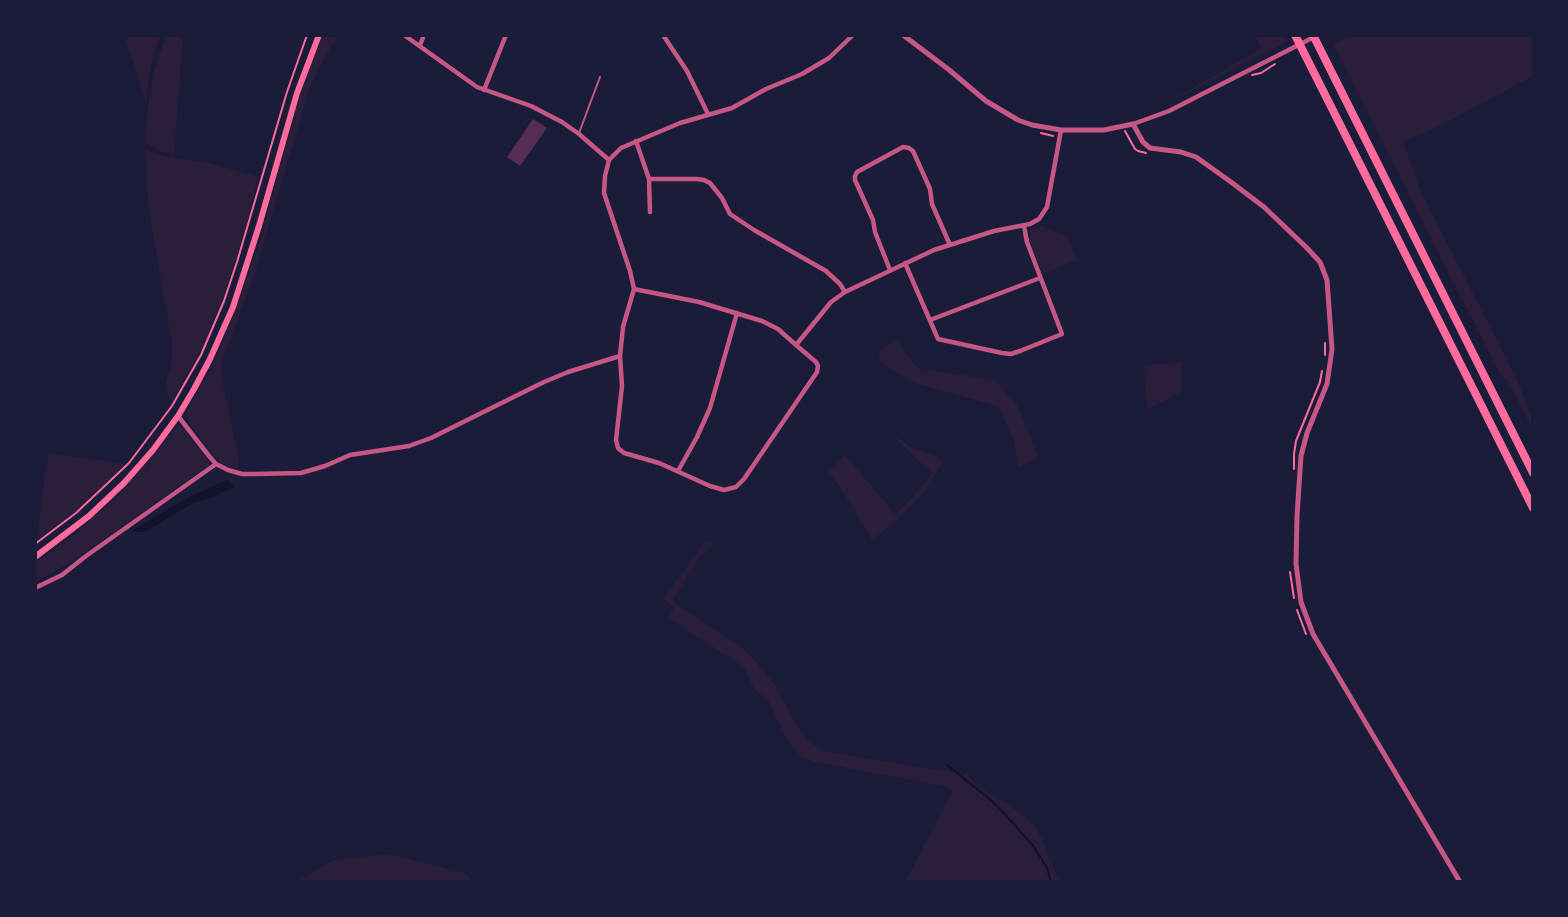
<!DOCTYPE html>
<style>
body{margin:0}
#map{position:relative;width:1568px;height:917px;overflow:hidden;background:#1b1b3a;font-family:"Open Sans",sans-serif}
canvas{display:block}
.frame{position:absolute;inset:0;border:37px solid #1b1b3a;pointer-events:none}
</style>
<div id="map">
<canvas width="1568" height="917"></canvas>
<div class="frame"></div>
</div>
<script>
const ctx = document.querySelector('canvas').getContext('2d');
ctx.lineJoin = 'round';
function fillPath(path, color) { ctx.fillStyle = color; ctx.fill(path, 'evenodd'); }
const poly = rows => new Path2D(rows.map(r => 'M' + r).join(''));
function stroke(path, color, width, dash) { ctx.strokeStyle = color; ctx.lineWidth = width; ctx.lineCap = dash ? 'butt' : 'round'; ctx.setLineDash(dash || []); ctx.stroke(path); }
fillPath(poly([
 [129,35,161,35,154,53,148,79,146,104,139,78,126,41],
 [166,35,183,35,174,154,160,151,145,142,149,99,153,75],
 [324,35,339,35,325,56,310,87,254,276,221,363,221,374,239,463,236,469,222,463,213,455,190,424,186,413,216,357,244,288,260,240,300,95,312,60],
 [1255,35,1285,35,1288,41,1152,111,1261,49],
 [1351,35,1531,35,1533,37,1533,76,1432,130,1403,141,1420,190,1518,381,1533,421,1533,430,1508,381,1501,376,1333,44],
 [146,150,163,156,210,163,258,177,250,213,227,287,203,346,172,402,166,390,166,381,172,363,172,343,150,216,147,192],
 [1040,225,1068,237,1077,260,1043,274,1030,241,1030,230],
 [897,341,905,353,921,371,931,370,995,380,1017,405,1038,455,1028,463,1016,468,1019,466,1014,442,1001,411,997,406,914,383,879,362,880,349],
 [1181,362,1181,392,1147,410,1144,365],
 [178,427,184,428,209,462,209,467,202,470,77,558,35,583,35,563,71,537,114,500,146,464,173,430],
 [889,433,911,447,944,459,930,485,917,500,896,521,872,540,855,510,829,472,845,455,895,514,913,497,932,473],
 [48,453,126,464,77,510,37,540],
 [707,539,715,544,701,555,672,601,739,645,752,657,775,685,797,726,809,742,824,751,968,775,977,785,1022,814,1034,825,1042,839,1060,882,905,882,953,790,942,786,815,762,802,757,793,748,785,736,768,700,754,689,744,667,669,618,674,607,663,599],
 [390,854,464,873,474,882,296,882,333,860]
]), '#2a1e3b');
fillPath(poly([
 [228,480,234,487,207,499,193,503,144,532,130,532,191,496]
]), '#12122b');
stroke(poly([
 [947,765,992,801,1013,823,1034,847,1047,868,1051,882]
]), '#12122b', 2);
fillPath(poly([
 [533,119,547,128,520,166,507,157]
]), '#542f53');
stroke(poly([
 [1252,75,1261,73,1275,64],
 [1125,131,1135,149,1138,151,1146,153],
 [1041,133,1053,136],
 [1325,355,1325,343],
 [1294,469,1294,454,1296,441,1320,382,1322,371],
 [35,544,76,513,129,463,172,406,201,355,224,301,237,262,287,92,307,35],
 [1290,572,1294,598],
 [1297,610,1306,634]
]), '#ff6b9d', 2);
stroke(poly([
 [579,133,600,77]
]), '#c65784', 2);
stroke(poly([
 [404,35,477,87,531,106,562,122,579,134,609,160],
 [663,35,687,71,708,114],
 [420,45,424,35],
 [484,90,506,35],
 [1133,124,1169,111,1318,35],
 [636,141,649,179,697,179,704,180,710,183,722,198,730,214,754,230,826,271,840,284,845,292],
 [649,179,650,212],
 [905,263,938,339,1002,353,1011,354,1020,351,1062,334,1027,242,1024,226],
 [890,270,875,232,873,220,855,180,855,176,857,172,903,147,909,148,913,151,930,189,932,204,950,245],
 [634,289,699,302,762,321,778,329,796,345,831,302,845,292,934,250,994,231,1030,224,1039,219,1047,207,1061,130],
 [930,320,1040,278],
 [620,356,622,386,616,440,618,448,624,453,659,463,710,486,724,490,736,487,744,479,817,372,818,366,816,362,796,345],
 [178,416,209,456,216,464,228,470,242,474,255,474,301,473,325,466,350,455,409,446,431,438,544,382,568,372,620,356,623,327,634,289,630,271,604,193,605,176,609,160,621,148,680,123,732,108,766,89,802,74,829,58,853,35],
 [678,471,697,437,710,408,737,313],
 [35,588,62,575,86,556,216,464]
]), '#c65784', 4.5);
stroke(poly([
 [903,35,948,69,986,101,1018,120,1032,125,1061,130,1104,130,1133,124,1143,142,1150,148,1181,152,1196,157,1231,182,1264,207,1306,247,1320,262,1327,280,1332,349,1327,384,1307,433,1301,456,1297,516,1296,564,1301,602,1313,634,1460,882]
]), '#c65784', 5);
stroke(poly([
 [35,557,89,516,124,483,153,450,178,416,194,389,210,359,233,307,259,226,297,93,319,35]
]), '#ff6b9d', 6);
stroke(poly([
 [1295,35,1533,508],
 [1313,35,1533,473]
]), '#ff6b9d', 8);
</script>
